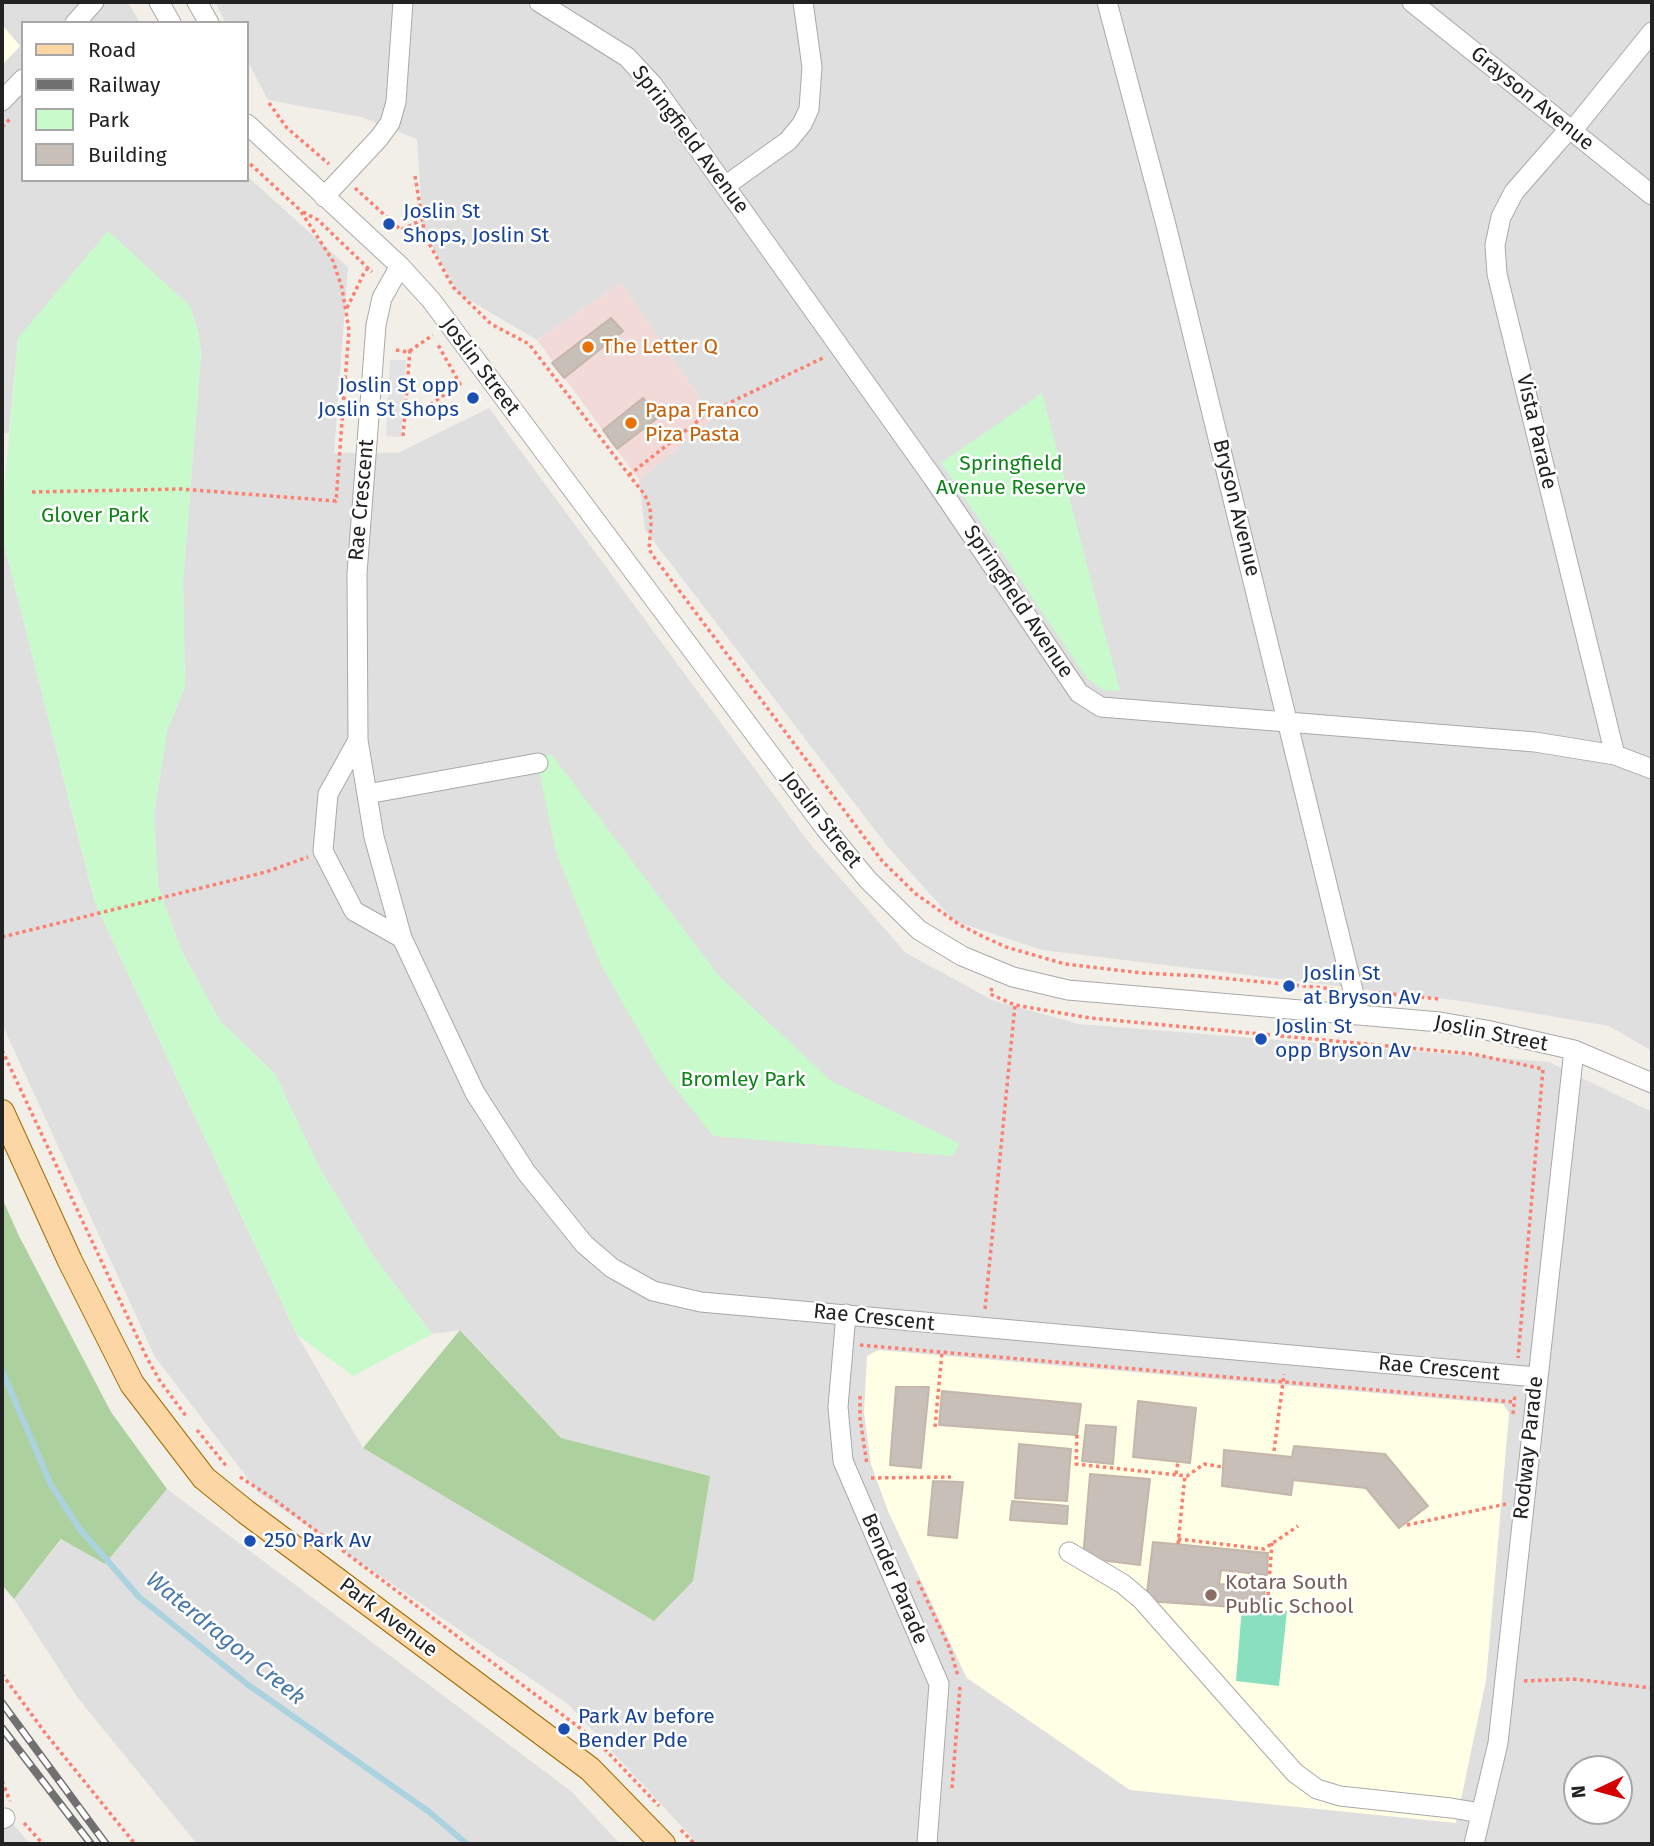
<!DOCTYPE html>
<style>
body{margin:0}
#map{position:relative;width:1654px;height:1846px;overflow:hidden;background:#f2efe9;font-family:"Fira Sans",sans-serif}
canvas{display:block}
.frame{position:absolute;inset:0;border:4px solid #222;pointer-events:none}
.legend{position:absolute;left:21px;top:21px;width:228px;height:161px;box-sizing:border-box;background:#fff;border:2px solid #a7a7a7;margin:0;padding:9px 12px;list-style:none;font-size:21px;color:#222}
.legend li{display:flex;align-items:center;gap:14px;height:35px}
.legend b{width:35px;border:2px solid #a7a7a7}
.north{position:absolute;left:1563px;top:1755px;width:70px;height:70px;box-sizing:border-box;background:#fff;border:2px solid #a7a7a7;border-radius:50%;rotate:265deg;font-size:19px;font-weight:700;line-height:28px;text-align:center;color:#222}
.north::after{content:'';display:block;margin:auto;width:24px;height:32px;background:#d40000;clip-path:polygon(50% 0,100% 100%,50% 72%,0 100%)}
</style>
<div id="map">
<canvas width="1654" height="1846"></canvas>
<div class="frame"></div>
<ul class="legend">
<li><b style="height:9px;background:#fcd6a4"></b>Road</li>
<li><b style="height:9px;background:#707070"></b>Railway</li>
<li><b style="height:19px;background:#c8facc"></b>Park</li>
<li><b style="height:19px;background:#c7bfb8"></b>Building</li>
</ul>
<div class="north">N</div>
</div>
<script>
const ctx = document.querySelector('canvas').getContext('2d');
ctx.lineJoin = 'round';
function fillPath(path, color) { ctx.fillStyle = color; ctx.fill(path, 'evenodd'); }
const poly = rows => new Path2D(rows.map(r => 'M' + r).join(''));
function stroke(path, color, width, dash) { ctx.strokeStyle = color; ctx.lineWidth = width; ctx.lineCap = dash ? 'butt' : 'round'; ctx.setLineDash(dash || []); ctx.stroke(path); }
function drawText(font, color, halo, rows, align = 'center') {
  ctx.font = font + ' "Fira Sans",sans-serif'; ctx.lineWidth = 5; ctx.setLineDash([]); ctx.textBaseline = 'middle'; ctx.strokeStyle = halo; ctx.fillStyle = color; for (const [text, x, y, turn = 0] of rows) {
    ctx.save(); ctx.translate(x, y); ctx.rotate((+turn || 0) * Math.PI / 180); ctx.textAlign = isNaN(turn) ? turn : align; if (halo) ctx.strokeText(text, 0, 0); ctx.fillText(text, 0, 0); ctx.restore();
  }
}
fillPath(poly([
 [2,2,128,2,140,23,23,23,23,180,247,180,247,176,348,267,334,453,398,453,489,408,810,844,906,953,992,1000,1079,1024,1549,1062,1652,1112,1652,1844,698,1844,568,1704,259,1493,155,1357,2,1024,2,536,95,903,297,1335,363,1448,653,1620,710,1476,561,1438,461,1330,432,1334,371,1253,319,1167,275,1074,220,1021,181,950,158,886,154,814,167,731,185,686,183,582,201,353,198,332,190,306,18,338,9,433,2,433,2,65,20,46,2,25],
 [1503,1404,1509,1413,1486,1680,1456,1822,967,1679,888,1511,871,1464,864,1412],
 [1577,1769,1619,1769,1619,1811,1577,1811],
 [215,2,1652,2,1652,1051,1609,1026,1461,1001,1042,950,954,921,888,847,645,530,639,480,714,418,621,283,537,340,459,294,423,230,417,139,361,117,268,100,247,60,247,23,226,23],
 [167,1489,571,1791,620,1844,197,1844,77,1697,14,1599,62,1539,105,1564],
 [2,1811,30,1844,2,1844]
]), '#e0dfdf');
fillPath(poly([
 [621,283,714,418,639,480,537,340]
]), '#f2dad9');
fillPath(poly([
 [2,25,20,46,2,65],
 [878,1350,1503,1404,1509,1413,1486,1680,1456,1823,1130,1790,967,1678,888,1511,871,1464,864,1412,867,1356]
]), '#ffffe5');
fillPath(poly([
 [2,1198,19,1236,111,1412,167,1489,105,1564,61,1539,14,1599,2,1585],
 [460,1330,561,1438,710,1476,693,1581,654,1621,363,1448]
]), '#add19e');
fillPath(poly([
 [108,231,190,306,198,332,201,352,183,582,185,686,167,731,154,814,158,886,181,950,220,1021,275,1074,319,1167,371,1253,432,1334,353,1376,297,1335,95,903,2,536,2,514,18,338],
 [1042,393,1120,691,1103,690,1086,677,941,463],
 [552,755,718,975,831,1081,960,1144,952,1156,713,1136,663,1073,601,965,556,852,536,756]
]), '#c8facc');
fillPath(poly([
 [1242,1607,1287,1611,1279,1686,1236,1681]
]), '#88e0be');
fillPath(poly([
 [390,360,406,360,401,437,386,436]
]), '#e2e2e2');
stroke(poly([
 [2,1371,51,1485,79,1528,139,1597,247,1684,428,1811,467,1844]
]), '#aad3df', 6);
const building = poly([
 [611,318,623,331,564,378,552,363,611,318],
 [643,398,659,417,617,449,603,430,643,398],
 [896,1387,929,1387,921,1468,890,1465,896,1387],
 [942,1391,1081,1404,1077,1435,939,1425,942,1391],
 [1138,1401,1196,1408,1190,1463,1133,1457,1138,1401],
 [1086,1425,1116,1427,1113,1464,1082,1461,1086,1425],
 [1019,1444,1071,1449,1067,1501,1015,1498,1019,1444],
 [1294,1446,1385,1454,1428,1506,1399,1528,1366,1488,1293,1480,1291,1495,1222,1486,1224,1450,1292,1457,1294,1446],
 [1090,1474,1150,1479,1140,1565,1083,1558,1090,1474],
 [933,1481,963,1482,957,1538,928,1535,933,1481],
 [1012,1501,1068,1506,1067,1524,1010,1520,1012,1501],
 [1153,1542,1268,1553,1267,1575,1221,1570,1219,1584,1265,1588,1263,1609,1146,1601,1153,1542]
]);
fillPath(building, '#c7bfb8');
stroke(building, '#c4b6ab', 2);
const minor = poly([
 [159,2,171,23],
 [197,2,209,23],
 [539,2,627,57,653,85,933,478,1079,693,1101,707,1535,742,1615,755,1652,769],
 [1107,2,1166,225,1359,1015],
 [1412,2,1652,195],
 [75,23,94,2],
 [2,101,23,79],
 [247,124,400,266,431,300,825,828,868,880,919,930,962,956,1013,977,1068,990,1440,1022,1486,1030,1574,1050,1652,1083],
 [1569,129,1514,192,1501,217,1495,245,1497,274,1615,755],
 [1572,131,1652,32],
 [725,186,788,141,802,124,809,109,812,67,803,2],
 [324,197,379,138,390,123,396,102,403,2],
 [400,266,382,298,376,325,357,573,358,740,374,837,402,938,475,1093,526,1172,584,1244,612,1268,653,1291,701,1302,1536,1377],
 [358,740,328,794,323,851,354,911,402,938],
 [367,794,538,763],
 [846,1314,838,1407,843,1461,939,1684,927,1844],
 [1069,1552,1123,1584,1142,1600,1295,1773,1317,1789,1340,1796,1451,1808,1481,1813],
 [2,1819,5,1818],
 [1474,1844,1498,1743,1574,1050]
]);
const major = poly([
 [2,1112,70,1261,132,1384,204,1478,246,1512,590,1769,663,1844]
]);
stroke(minor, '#a9a9a9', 21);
stroke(major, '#a06b00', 26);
stroke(poly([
 [117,23,122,23],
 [269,103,287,128,329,164],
 [2,127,11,118],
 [415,176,425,236,453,287,491,324,529,344,629,475,645,495,650,508,651,524,649,549,654,557,883,862,916,894,960,925,982,936,1006,947,1065,964,1142,973,1200,976,1335,989],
 [355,188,401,230,422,220],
 [303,212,318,220,372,272],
 [347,308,365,271,369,267],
 [396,350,408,352,433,335],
 [410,350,405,413,418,413,460,384,437,343],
 [403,436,405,413],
 [629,475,708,413,823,358],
 [32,492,181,489,336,501,349,330,342,288,333,261,300,210,247,161],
 [2,937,266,872,308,857],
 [992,988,990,994,1015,1005,1090,1018,1473,1054,1543,1069,1518,1358],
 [1372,992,1439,999],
 [2,1050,147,1358,160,1381,186,1416],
 [985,1309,1015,1005],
 [860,1345,1514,1402],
 [860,1396,860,1418,867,1465],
 [1513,1414,1515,1394],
 [935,1427,942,1352],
 [197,1430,228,1468],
 [1077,1435,1076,1464,1187,1476,1204,1464,1223,1467],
 [1274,1451,1284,1374],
 [1176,1474,1178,1462],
 [240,1477,271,1497,596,1740,659,1806],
 [871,1478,951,1477],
 [1407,1525,1506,1504],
 [1178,1539,1264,1549,1298,1526],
 [1178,1544,1185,1475],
 [918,1581,950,1649,958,1676],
 [1267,1609,1272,1543],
 [2,1674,46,1734,135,1844],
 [1524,1681,1573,1679,1652,1688],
 [2,1781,10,1801],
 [952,1788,960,1687],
 [24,1823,43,1844],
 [681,1830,695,1844]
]), '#fa8072', 3.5, [3.5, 3.5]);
stroke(minor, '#fff', 19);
stroke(major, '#fcd6a4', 24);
const rail = poly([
 [2,1703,106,1844],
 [2,1728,91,1844]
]);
stroke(rail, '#707070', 8);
stroke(rail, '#fff', 5, [16]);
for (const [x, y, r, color] of [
 [389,224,7,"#1a4fb4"],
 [588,347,7,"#e8710a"],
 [473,398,7,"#1a4fb4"],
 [631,423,7,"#e8710a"],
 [1289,986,7,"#1a4fb4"],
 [1261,1039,7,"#1a4fb4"],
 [250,1541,7,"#1a4fb4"],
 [1211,1595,7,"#8d6e63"],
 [564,1729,7,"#1a4fb4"]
]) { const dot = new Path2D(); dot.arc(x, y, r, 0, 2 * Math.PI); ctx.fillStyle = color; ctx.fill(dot); stroke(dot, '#fff', 2.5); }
drawText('21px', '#222', '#fff', [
 ["Grayson Avenue",1532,99,39],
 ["Springfield Avenue",690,140,53],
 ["Joslin Street",480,367,53],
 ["Vista Parade",1536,432,77],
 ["Rae Crescent",362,500,-85],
 ["Bryson Avenue",1236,508,76],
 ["Springfield Avenue",1018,602,56],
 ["Joslin Street",821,820,52],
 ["Joslin Street",1491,1034,11],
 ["Rae Crescent",874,1318,6],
 ["Rae Crescent",1439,1369,5],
 ["Rodway Parade",1529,1448,-84],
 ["Bender Parade",894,1579,67],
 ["Park Avenue",388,1618,37]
]);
drawText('21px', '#164399', '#fff', [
 ["Joslin St",403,212],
 ["Shops, Joslin St",403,236],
 ["Joslin St opp",459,386,"right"],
 ["Joslin St Shops",459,410,"right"],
 ["Joslin St",1303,974],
 ["at Bryson Av",1303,998],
 ["Joslin St",1275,1027],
 ["opp Bryson Av",1275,1051],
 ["250 Park Av",264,1541],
 ["Park Av before",578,1717],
 ["Bender Pde",578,1741]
], 'left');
drawText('21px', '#c56008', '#fff', [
 ["The Letter Q",602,347],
 ["Papa Franco",645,411],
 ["Piza Pasta",645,435]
], 'left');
drawText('21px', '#0c8416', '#fff', [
 ["Springfield",1011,464],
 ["Avenue Reserve",1011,488],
 ["Glover Park",95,516],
 ["Bromley Park",743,1080]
]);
drawText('21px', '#785e54', '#fff', [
 ["Kotara South",1225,1583],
 ["Public School",1225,1607]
], 'left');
drawText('italic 23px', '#4a7aab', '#fff', [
 ["Waterdragon Creek",225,1639,39]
]);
</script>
